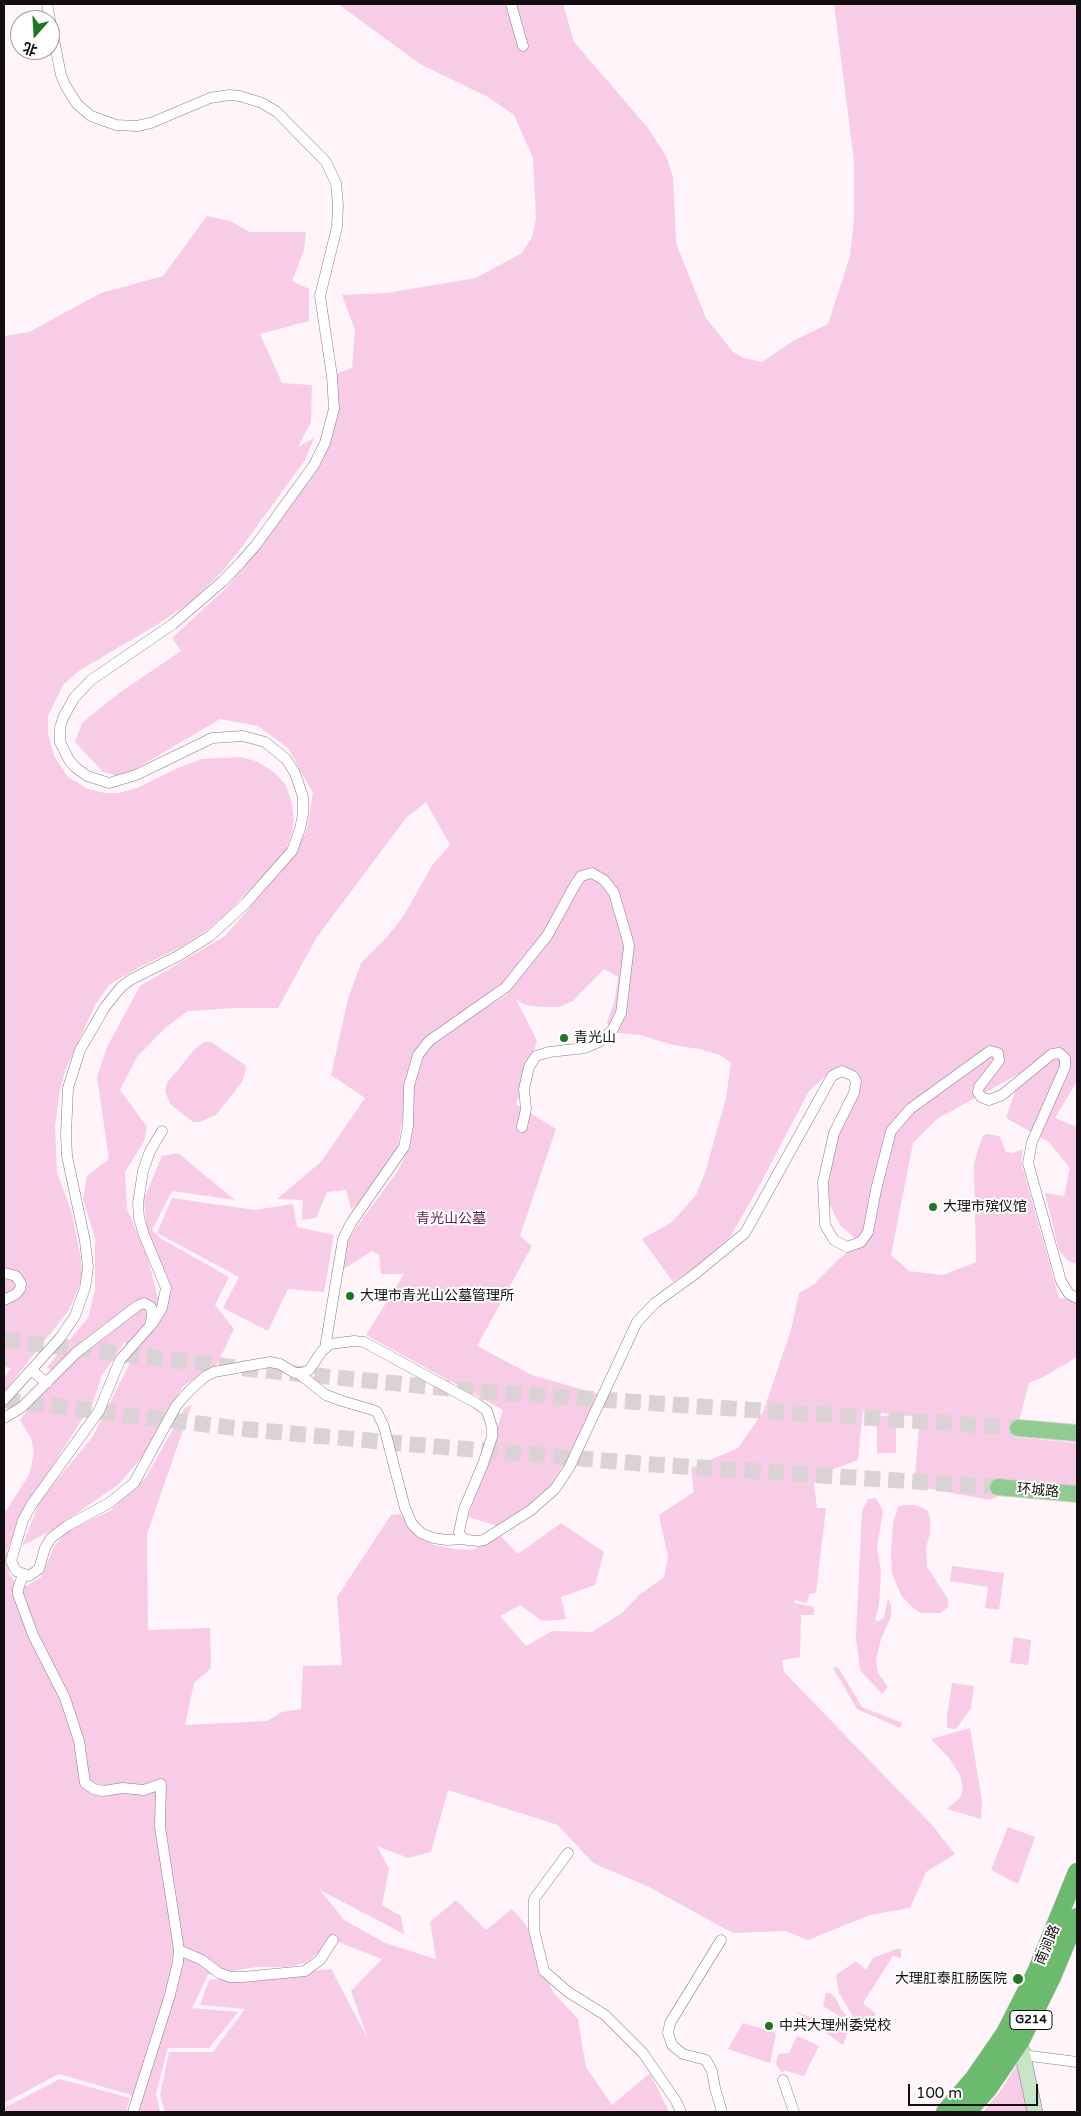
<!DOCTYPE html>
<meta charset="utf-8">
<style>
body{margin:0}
#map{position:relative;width:1081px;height:2116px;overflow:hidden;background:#fef4f9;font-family:"Varela Round","Noto Sans SC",sans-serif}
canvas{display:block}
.frame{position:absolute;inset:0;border:5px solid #130e11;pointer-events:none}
.north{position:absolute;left:10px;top:10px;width:50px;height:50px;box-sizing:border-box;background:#fff;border:1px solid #a19fa0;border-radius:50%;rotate:199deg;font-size:14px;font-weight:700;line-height:20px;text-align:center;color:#130e11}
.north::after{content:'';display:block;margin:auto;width:18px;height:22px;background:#1e7624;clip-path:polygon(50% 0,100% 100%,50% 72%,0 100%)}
.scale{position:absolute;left:908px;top:2084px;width:130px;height:22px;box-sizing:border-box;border:2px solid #130e11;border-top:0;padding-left:6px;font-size:15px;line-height:18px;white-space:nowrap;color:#130e11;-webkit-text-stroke:4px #fff;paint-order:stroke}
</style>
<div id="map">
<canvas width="1081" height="2116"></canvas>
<div class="frame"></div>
<div class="north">北</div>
<div class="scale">100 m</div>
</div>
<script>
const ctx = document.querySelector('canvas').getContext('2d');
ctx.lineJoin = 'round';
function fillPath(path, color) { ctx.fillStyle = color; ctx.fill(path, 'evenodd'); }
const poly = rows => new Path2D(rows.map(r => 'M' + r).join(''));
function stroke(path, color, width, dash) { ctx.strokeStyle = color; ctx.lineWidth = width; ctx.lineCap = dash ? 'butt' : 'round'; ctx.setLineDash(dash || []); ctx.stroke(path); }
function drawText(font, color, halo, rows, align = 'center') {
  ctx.font = font + ' "Varela Round","Noto Sans SC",sans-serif'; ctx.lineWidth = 4; ctx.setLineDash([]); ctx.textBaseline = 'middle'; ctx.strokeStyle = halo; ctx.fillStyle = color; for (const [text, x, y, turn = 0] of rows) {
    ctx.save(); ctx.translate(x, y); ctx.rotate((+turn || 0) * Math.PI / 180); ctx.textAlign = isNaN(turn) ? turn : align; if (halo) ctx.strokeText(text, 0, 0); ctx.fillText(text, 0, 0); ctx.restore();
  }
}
fillPath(poly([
 [338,4,563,4,574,42,648,128,666,156,673,177,676,243,706,318,733,352,744,358,762,362,793,341,828,324,850,256,854,220,854,160,834,4,1077,4,1077,1081,1055,1118,1077,1127,1077,1264,1068,1261,1059,1250,1045,1193,1064,1196,1070,1168,1049,1142,1006,1118,1022,1072,937,1119,913,1143,891,1255,909,1271,943,1275,976,1262,974,1164,979,1146,983,1136,987,1134,999,1136,1006,1152,1013,1153,1023,1149,1021,1162,1059,1298,1077,1301,1077,1357,1043,1377,1029,1383,1015,1437,1077,1443,1077,1488,998,1482,999,1496,990,1500,914,1486,920,1417,863,1411,858,1460,823,1473,814,1484,817,1508,826,1508,816,1593,809,1594,807,1603,795,1600,794,1603,814,1607,814,1615,801,1615,800,1657,782,1660,784,1672,932,1825,955,1854,926,1872,910,1908,870,1915,808,1940,785,1931,733,1933,649,1887,593,1863,558,1825,448,1790,431,1852,408,1858,377,1846,389,1869,382,1905,401,1916,404,1934,320,1890,344,1920,385,1943,436,1959,430,1922,456,1900,486,1930,512,1909,526,1925,553,1992,578,2019,586,2067,612,2105,650,2073,669,2112,165,2112,160,2095,169,2052,213,2052,245,2009,200,2005,209,1980,331,1969,368,2039,351,1991,382,1959,328,1938,319,1952,305,1963,287,1967,257,1967,208,1975,192,2008,238,2012,209,2048,168,2048,156,2093,160,2112,138,2112,131,2095,59,2074,4,2103,4,1514,29,1475,34,1453,31,1438,20,1420,58,1374,47,1367,88,1318,95,1290,95,1238,83,1199,87,1176,109,1159,97,1077,107,1047,140,986,225,936,280,873,306,833,313,793,288,748,258,726,220,719,122,777,103,772,75,742,82,723,119,693,181,651,172,638,225,589,246,564,320,461,332,436,339,409,336,374,352,368,355,330,342,295,386,293,476,278,522,253,532,237,536,219,533,158,514,115,488,97,420,64],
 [426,802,450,845,433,864,404,915,387,937,361,963,348,999,331,1075,365,1098,321,1162,277,1199,303,1200,302,1220,316,1218,327,1192,346,1190,351,1209,368,1198,396,1158,408,1084,419,1055,408,1096,406,1154,397,1172,347,1240,342,1270,372,1251,379,1255,381,1274,404,1274,366,1335,503,1410,468,1517,498,1526,546,1494,573,1449,598,1394,532,1375,477,1346,532,1246,520,1236,556,1129,516,1104,537,1041,516,999,525,1005,541,1007,559,1007,573,1001,604,969,618,977,615,999,607,1022,610,1032,640,1035,673,1045,699,1049,720,1055,731,1063,726,1098,705,1173,696,1195,672,1222,642,1239,673,1282,703,1262,730,1237,758,1188,809,1091,831,1071,857,1078,839,1126,827,1173,829,1203,840,1225,860,1243,839,1259,813,1285,799,1293,791,1330,763,1412,738,1448,691,1468,694,1492,659,1515,668,1557,664,1577,639,1595,622,1613,592,1632,552,1631,526,1646,500,1616,520,1605,542,1621,566,1619,561,1597,595,1585,604,1552,561,1523,518,1554,501,1536,472,1550,453,1549,434,1545,417,1537,400,1514,391,1515,337,1597,342,1665,303,1666,301,1709,282,1712,267,1721,185,1725,194,1683,211,1668,210,1628,148,1630,147,1534,192,1404,185,1408,146,1477,110,1511,66,1532,54,1547,41,1577,27,1586,14,1581,9,1573,7,1551,25,1506,55,1462,93,1402,102,1375,125,1342,131,1361,93,1436,40,1501,22,1546,54,1529,119,1484,150,1448,183,1386,216,1366,234,1329,215,1305,229,1277,160,1238,152,1230,172,1191,235,1200,178,1153,162,1156,144,1199,147,1232,169,1287,158,1298,147,1255,127,1209,125,1172,144,1141,147,1127,120,1090,137,1057,166,1027,188,1011,235,1008,278,1008,317,937,406,818],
 [497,986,508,994,440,1036,469,1008],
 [207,216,230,221,250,232,306,232,304,250,292,281,309,289,309,321,260,334,282,383,312,385,311,422,298,447,314,438,305,460,244,544,222,572,191,602,155,626,80,670,63,685,48,716,48,734,54,756,68,777,88,789,105,793,119,793,137,788,180,767,202,759,240,757,256,761,274,772,285,784,291,800,294,819,291,835,286,850,278,860,229,911,207,930,181,947,136,969,109,985,95,1005,65,1071,59,1094,55,1128,57,1173,71,1210,81,1259,82,1279,69,1310,4,1392,4,1378,11,1368,4,1367,4,336,29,332,101,293,163,276],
 [204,1042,211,1042,245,1065,246,1069,242,1082,216,1115,200,1122,193,1122,170,1104,165,1091,167,1083,194,1050],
 [172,1198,255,1210,293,1204,297,1227,334,1235,324,1292,288,1289,268,1331,223,1308,239,1277,157,1233],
 [877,1416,896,1416,896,1453,877,1453],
 [876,1498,883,1511,877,1547,881,1572,879,1605,875,1620,879,1621,884,1617,888,1598,891,1605,891,1617,881,1639,876,1660,878,1673,888,1687,882,1694,860,1670,856,1637,862,1511,868,1499],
 [904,1505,915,1505,923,1508,928,1511,930,1518,930,1533,926,1548,927,1567,948,1599,948,1607,940,1613,921,1613,912,1607,901,1595,892,1573,891,1553,893,1523,898,1507],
 [952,1566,1004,1573,999,1610,985,1608,988,1587,950,1581],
 [1014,1637,1031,1640,1028,1665,1010,1663],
 [838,1667,862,1707,902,1723,900,1728,857,1709,833,1668],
 [952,1683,974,1686,971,1708,956,1729,947,1728,947,1716],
 [970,1728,982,1801,981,1819,947,1809,960,1798,963,1789,960,1775,949,1758,931,1739],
 [1008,1827,1035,1837,1018,1884,991,1870],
 [896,1949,901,1949,901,1958,893,1956,863,2003,876,2014,865,2027,852,2015,839,1993,836,1975,856,1961,866,1970,873,1958],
 [826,1993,830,1993,835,1997,841,2009,857,2029,847,2034,843,2045,795,2011,836,2028,839,2016,823,2006],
 [743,2023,776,2033,770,2063,728,2049],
 [797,2036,819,2046,804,2076,787,2071,781,2072,776,2064,778,2054,789,2053],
 [1018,2063,1029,2112,983,2112,1001,2090],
 [60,2079,130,2098,126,2112,4,2112,4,2108]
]), '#f8cce7');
stroke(poly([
 [4,1340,250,1369,474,1391,1018,1428],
 [4,1400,244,1429,407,1444,646,1464,998,1487]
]), '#dbd2d6', 16, [16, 8]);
const minor = poly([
 [47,4,50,20],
 [511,4,523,46],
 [4,1273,16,1276,21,1284,20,1289,16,1294,4,1300],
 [152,1324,162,1308,166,1288,144,1235,139,1218,138,1203,143,1171,150,1151,162,1131],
 [325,1348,343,1239,351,1223,404,1147,408,1126,409,1086,418,1055,429,1041,506,987,547,936,575,885,581,876,592,873,604,880,614,893,627,938,629,946,621,1013,613,1029,599,1042,585,1048,549,1052,536,1056,529,1067,524,1089,526,1109,522,1127],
 [31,1370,47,1383],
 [298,1373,326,1395,342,1401,373,1410,377,1412,384,1427,405,1508,412,1524,421,1533,433,1538,447,1540,464,1539],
 [4,1400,60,1338,75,1316,85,1288,88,1267,85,1241,67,1156,66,1135,68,1088,80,1050,105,1007,121,987,132,979,178,956,210,936,246,903,292,851,300,829,303,814,303,797,295,773,286,759,265,742,243,736,212,738,136,775,109,783,87,776,75,767,69,760,60,742,60,728,63,718,74,698,91,680,173,624,223,581,241,562,256,545,314,465,325,443,334,409,332,376,320,296,337,227,338,205,336,183,326,162,277,112,262,103,240,96,229,95,210,98,151,123,137,126,116,125,91,116,77,104,65,85,61,75,50,20],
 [4,1418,22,1407,76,1353,137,1306,144,1303,151,1307,152,1316,150,1326,120,1360,99,1411,32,1504,23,1520,11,1561,16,1571,29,1576,39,1569,45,1548,51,1538,67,1526,109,1503,134,1483,176,1406,189,1391,206,1376,214,1372,270,1362,280,1364,295,1373,302,1373,309,1370,322,1351,330,1344,354,1341,364,1342,476,1403,487,1411,492,1427,492,1437,483,1464,464,1509,459,1532,461,1537,467,1540,478,1541,484,1540,531,1510,555,1489,569,1468,637,1322,655,1303,695,1274,745,1233,832,1076,842,1071,853,1076,856,1081,854,1093,834,1133,823,1182,825,1225,834,1240,847,1247,861,1242,868,1232,876,1190,891,1131,910,1109,990,1051,998,1053,999,1061,979,1087,978,1092,981,1097,989,1100,1002,1095,1052,1054,1059,1053,1065,1058,1065,1067,1032,1142,1028,1163,1061,1281,1069,1294,1077,1298],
 [23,1575,18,1589,18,1594,33,1635,65,1698,79,1741,85,1783,94,1789,103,1791,123,1788,144,1790,161,1784,160,1827,179,1950,178,1962,170,1995,133,2112],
 [568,1853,534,1899,534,1930,544,1971,568,1992,605,2015,643,2053,676,2101,681,2112],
 [721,1940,670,2023,668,2033,672,2045,683,2054,706,2060,712,2071,715,2088,722,2112],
 [179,1950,202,1960,219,1973,230,1977,243,1977,305,1971,320,1960,333,1940],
 [1023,2055,1077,2062],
 [783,2080,794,2112]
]);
const secondary = poly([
 [1020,2042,1035,2112]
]);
const primary = poly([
 [1018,1428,1077,1433],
 [998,1487,1077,1494]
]);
const trunk = poly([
 [945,2112,974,2078,1005,2033,1037,1970,1077,1872],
 [967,2112,988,2089,1020,2042,1052,1977,1077,1917]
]);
stroke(minor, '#8c7d86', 11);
stroke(secondary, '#8c7d86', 16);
stroke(primary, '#d5d4d4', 18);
stroke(trunk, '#d5d4d4', 19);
stroke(minor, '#fff', 10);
stroke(secondary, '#c8e5c8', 15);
stroke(primary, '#91cb92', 16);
stroke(trunk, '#6cba6e', 18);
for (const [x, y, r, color] of [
 [564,1038,5,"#1e7624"],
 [933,1207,5,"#1e7624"],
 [350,1296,5,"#1e7624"],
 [1018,1979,6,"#1e7624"],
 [769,2026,5,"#1e7624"]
]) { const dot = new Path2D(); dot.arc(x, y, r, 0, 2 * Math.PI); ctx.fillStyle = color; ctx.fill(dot); stroke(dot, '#fff', 2); }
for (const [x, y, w] of [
 [1031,2020,42]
]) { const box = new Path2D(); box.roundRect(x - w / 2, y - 9.5, w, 19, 4); ctx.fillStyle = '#fff'; ctx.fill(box); stroke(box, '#130e11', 1); }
drawText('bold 12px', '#130e11', null, [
 ["G214",1031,2020]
]);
drawText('14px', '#130e11', '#fff', [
 ["青光山",574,1038],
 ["大理市殡仪馆",943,1207],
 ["大理市青光山公墓管理所",360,1296],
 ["大理肛泰肛肠医院",1007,1979,"right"],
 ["中共大理州委党校",779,2026]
], 'left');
drawText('14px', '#5d1e4a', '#fff', [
 ["青光山公墓",451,1219]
]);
drawText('14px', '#130e11', '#fff', [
 ["环城路",1038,1491,5],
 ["南涧路",1048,1945,-67]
]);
</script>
